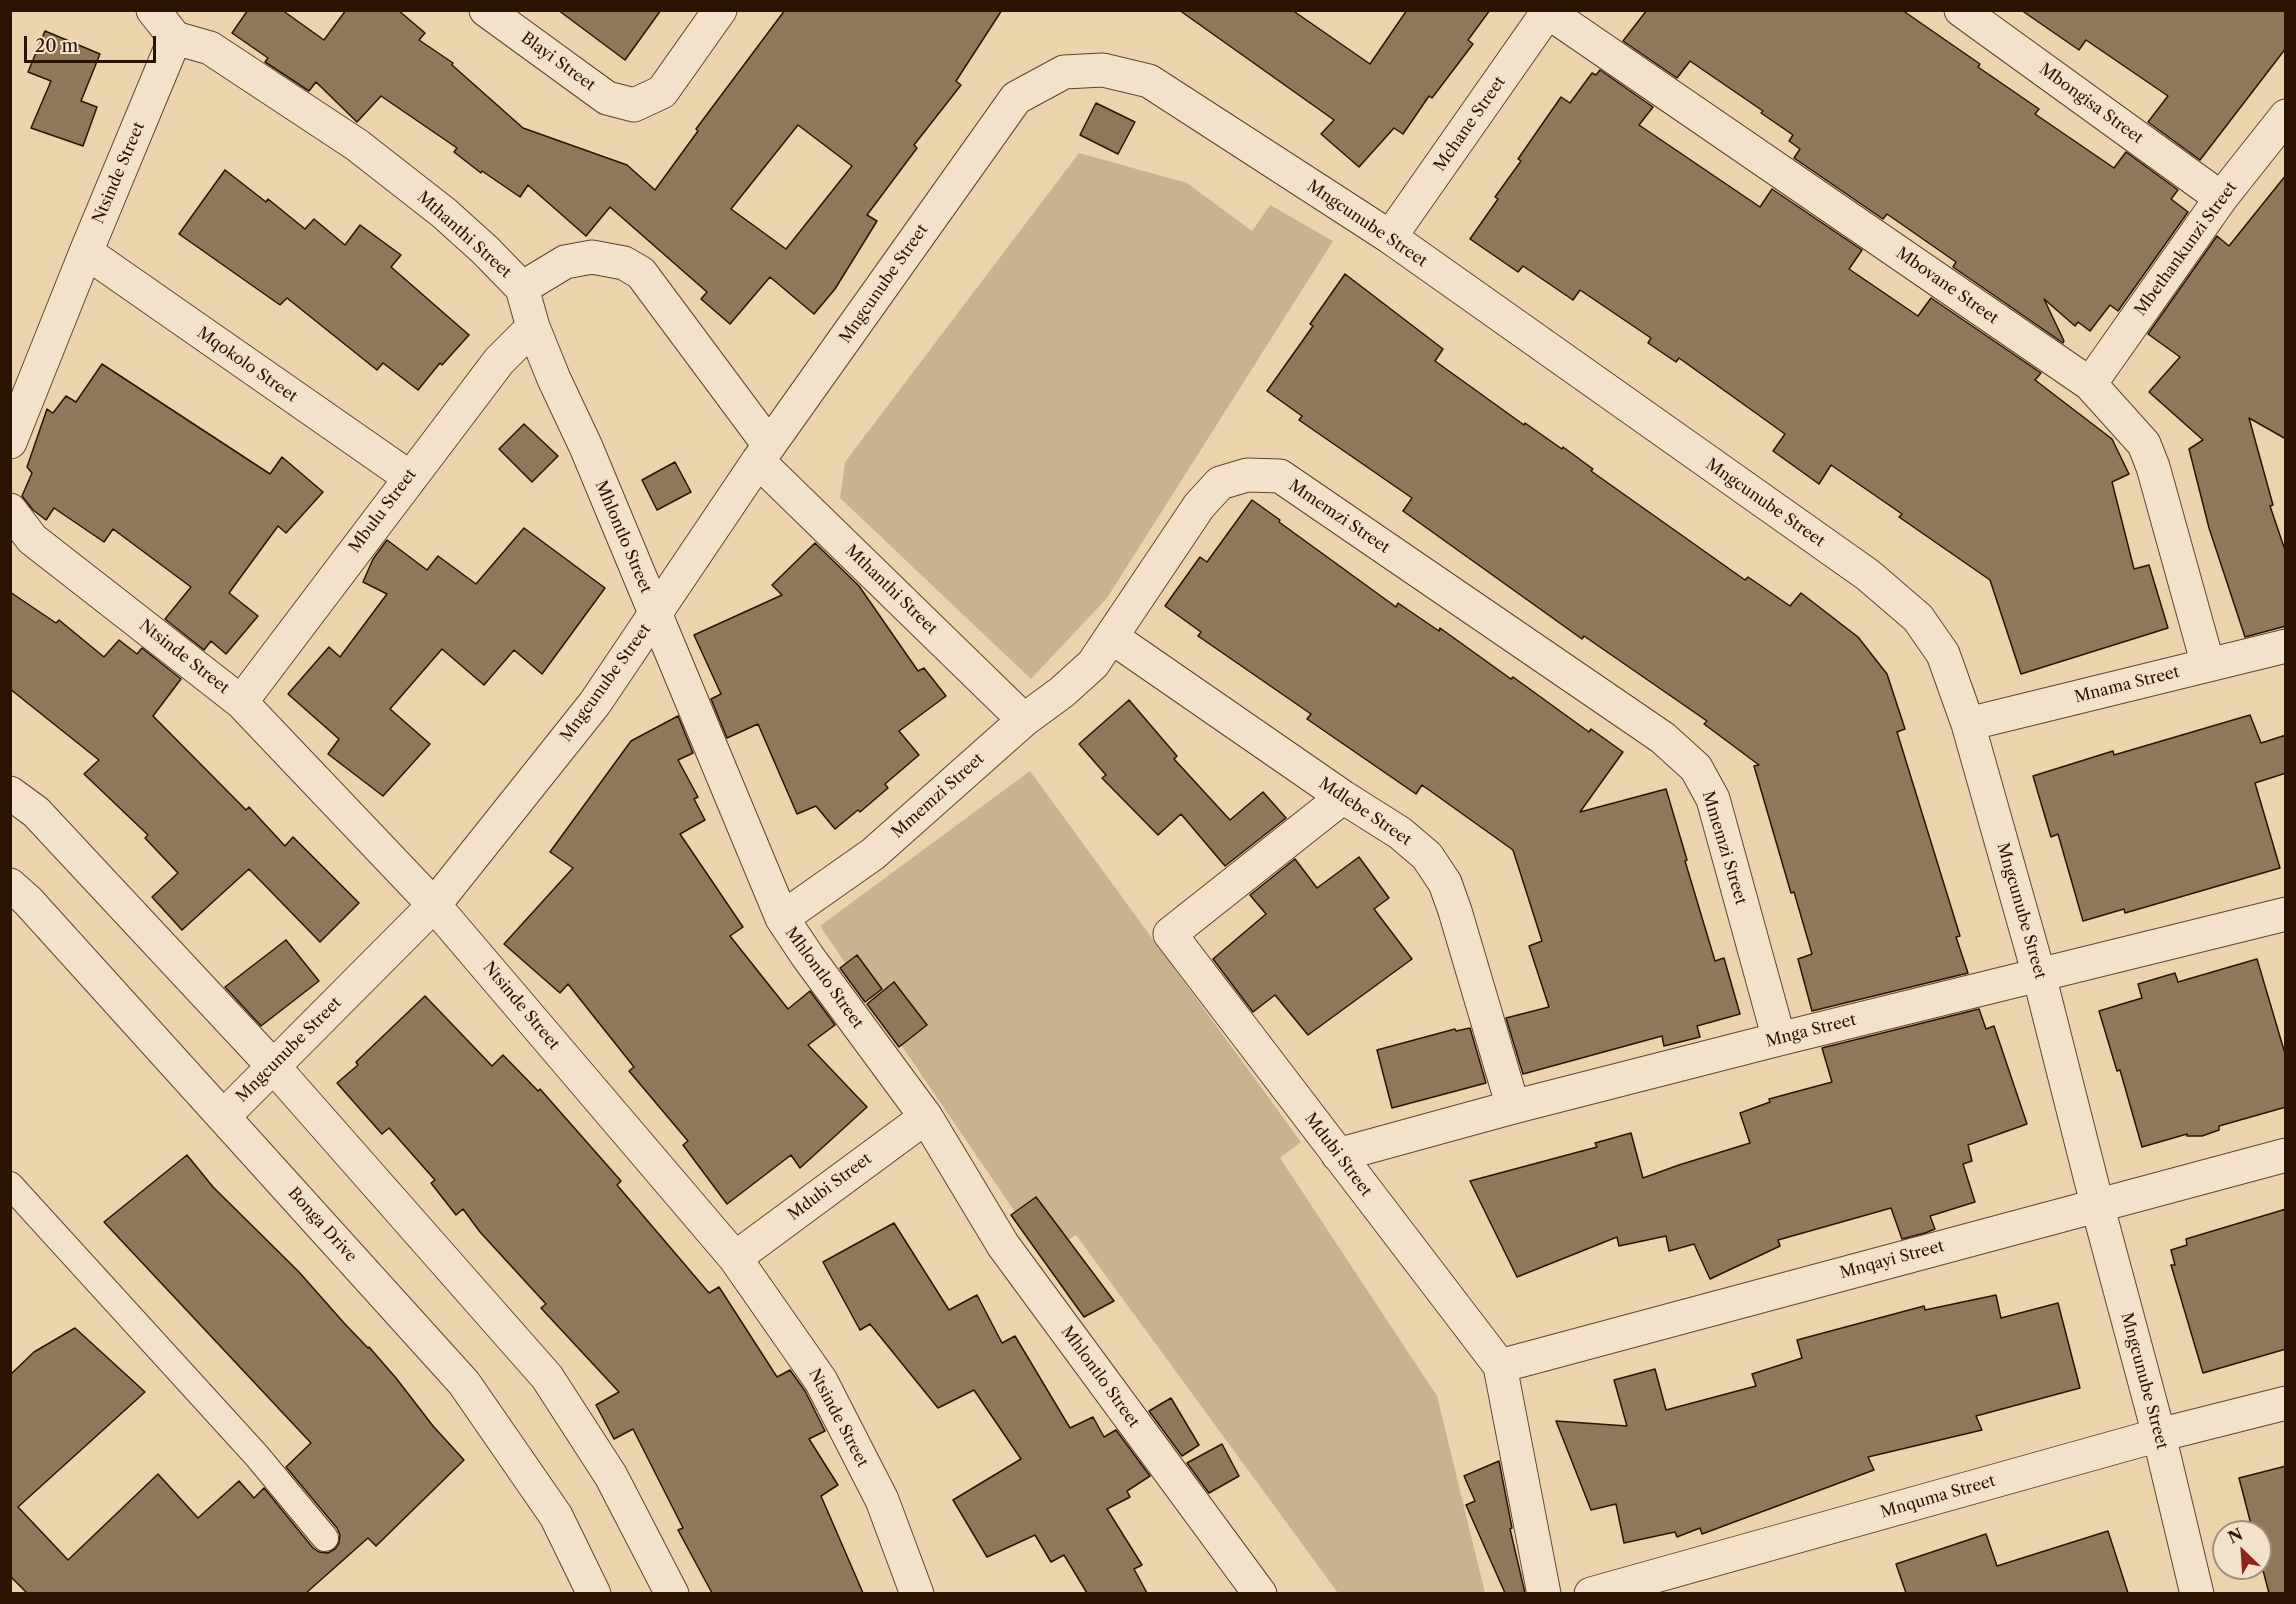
<!DOCTYPE html>
<style>
body{margin:0}
#map{position:relative;width:2296px;height:1604px;overflow:hidden;background:#ecd3ac;font-family:"Libre Caslon Text",serif}
canvas{display:block}
.frame{position:absolute;inset:0;border:12px solid #2c1301;pointer-events:none}
.north{position:absolute;left:2212px;top:1520px;width:60px;height:60px;box-sizing:border-box;background:#f3e2c9;border:2px solid #a38f79;border-radius:50%;rotate:335deg;font-size:16px;font-weight:700;line-height:24px;text-align:center;color:#2c1301}
.north::after{content:'';display:block;margin:auto;width:21px;height:27px;background:#8f2418;clip-path:polygon(50% 0,100% 100%,50% 72%,0 100%)}
.scale{position:absolute;left:24px;top:36px;width:132px;height:27px;box-sizing:border-box;border:3px solid #2c1301;border-top:0;padding-left:8px;font-size:18px;line-height:21px;white-space:nowrap;color:#2c1301;-webkit-text-stroke:4px #f3e2c9;paint-order:stroke}
</style>
<div id="map">
<canvas width="2296" height="1604"></canvas>
<div class="frame"></div>
<div class="north">N</div>
<div class="scale">20 m</div>
</div>
<script>
const ctx = document.querySelector('canvas').getContext('2d');
ctx.lineJoin = 'round';
function fillPath(path, color) { ctx.fillStyle = color; ctx.fill(path, 'evenodd'); }
const poly = rows => new Path2D(rows.map(r => 'M' + r).join(''));
function stroke(path, color, width, dash) { ctx.strokeStyle = color; ctx.lineWidth = width; ctx.lineCap = dash ? 'butt' : 'round'; ctx.setLineDash(dash || []); ctx.stroke(path); }
function drawText(font, color, halo, rows, align = 'center') {
  ctx.font = font + ' "Libre Caslon Text",serif'; ctx.lineWidth = 4.5; ctx.setLineDash([]); ctx.textBaseline = 'middle'; ctx.strokeStyle = halo; ctx.fillStyle = color; for (const [text, x, y, turn = 0] of rows) {
    ctx.save(); ctx.translate(x, y); ctx.rotate((+turn || 0) * Math.PI / 180); ctx.textAlign = isNaN(turn) ? turn : align; if (halo) ctx.strokeText(text, 0, 0); ctx.fillText(text, 0, 0); ctx.restore();
  }
}
fillPath(poly([
 [1079,153,1187,183,1252,231,1270,205,1333,241,1107,598,1031,679,840,498,845,462],
 [1030,771,1301,1142,1280,1158,1437,1396,1485,1593,1338,1593,1076,1235,1045,1256,820,926]
]), '#cbb28f');
const building = poly([
 [248,10,282,10,324,40,346,10,398,10,425,33,419,40,453,63,452,65,523,128,627,165,655,190,698,131,696,129,785,10,1002,10,956,81,961,85,914,145,917,148,867,215,877,221,835,289,814,314,770,277,730,324,701,299,707,292,610,207,586,236,528,185,520,197,482,171,481,173,454,152,457,148,381,96,357,122,316,82,309,91,265,62,268,58,232,33,248,10],
 [798,125,852,166,786,249,731,209,798,125],
 [558,10,661,10,625,60,558,10],
 [1179,10,1292,10,1370,64,1407,10,1490,10,1468,40,1473,44,1432,98,1429,96,1403,134,1394,128,1359,167,1321,134,1334,120,1179,10],
 [1647,10,1902,10,1980,64,1978,67,2039,109,2035,114,2114,168,2126,152,2178,190,2171,199,2188,212,2118,311,2110,305,2090,331,2078,322,2075,326,2044,299,2064,341,2063,343,1953,267,1956,262,1887,214,1883,219,1794,158,1800,149,1789,141,1793,135,1761,113,1763,111,1690,61,1677,78,1623,41,1647,10],
 [2021,10,2286,10,2286,48,2200,160,2148,122,2168,96,2086,40,2079,50,2021,10],
 [45,31,100,54,81,101,97,107,83,146,31,128,51,81,28,72,45,31],
 [1600,70,1653,107,1639,125,1760,207,1772,189,1862,250,1849,269,1918,316,1931,298,2041,373,2035,380,2112,439,2129,474,2112,482,2134,569,2149,565,2168,628,2021,674,1990,580,1899,517,1902,514,1831,465,1819,484,1773,451,1785,434,1679,358,1676,362,1648,343,1651,338,1580,290,1573,300,1523,266,1518,272,1470,239,1498,199,1495,197,1521,161,1518,159,1561,97,1570,103,1592,73,1596,75,1600,70],
 [1096,103,1135,122,1118,154,1080,135,1096,103],
 [225,170,266,202,268,199,305,229,314,219,345,245,360,225,401,255,391,267,469,335,442,365,440,363,418,390,383,363,377,370,287,298,280,305,179,234,225,170],
 [2286,175,2286,439,2249,418,2273,505,2270,506,2286,553,2286,626,2245,637,2209,528,2189,449,2203,440,2149,392,2180,357,2148,334,2217,236,2229,246,2286,175],
 [1345,274,1443,349,1435,361,1524,425,1525,423,1562,449,1563,447,1593,469,1591,471,1745,580,1748,577,1790,606,1801,593,1858,637,1887,674,1905,729,1897,732,1960,936,1956,937,1968,973,1812,1011,1798,959,1812,954,1794,892,1791,893,1754,766,1759,765,1704,724,1707,721,1584,636,1582,639,1403,511,1412,498,1299,420,1302,416,1267,391,1313,326,1310,324,1345,274],
 [102,364,270,474,282,457,323,492,286,533,278,526,229,593,258,616,226,654,211,641,204,650,165,619,191,587,113,529,104,542,54,508,46,520,33,510,22,496,32,473,27,467,47,409,53,413,66,396,76,402,102,364],
 [524,424,558,456,532,482,499,449,524,424],
 [675,462,691,492,657,510,642,480,675,462],
 [1252,500,1280,520,1279,522,1396,607,1398,603,1439,631,1440,628,1511,679,1513,677,1589,732,1591,729,1623,752,1580,812,1666,789,1687,860,1685,861,1715,961,1724,958,1740,1014,1697,1026,1700,1037,1664,1046,1662,1036,1523,1074,1506,1018,1549,1007,1529,946,1542,941,1513,850,1422,785,1416,794,1307,719,1311,714,1198,636,1201,632,1165,606,1200,557,1207,562,1252,500],
 [524,528,605,588,542,674,514,650,484,685,442,649,390,709,430,744,383,796,328,754,339,739,288,694,329,647,340,657,387,594,363,582,373,559,387,540,427,570,438,556,476,584,524,528],
 [815,543,859,586,918,671,924,668,946,696,899,731,919,755,885,784,888,788,860,812,858,810,835,829,816,806,797,814,758,724,727,738,711,699,721,694,694,635,782,595,772,585,815,543],
 [10,592,56,623,59,620,104,657,119,640,137,654,142,648,181,679,153,716,246,810,249,807,285,846,293,837,359,903,320,942,249,869,182,930,152,897,178,873,145,838,148,835,84,774,99,760,10,689,10,592],
 [1129,700,1177,756,1174,759,1230,820,1263,792,1286,818,1225,866,1181,814,1158,835,1102,778,1106,775,1079,744,1129,700],
 [2250,715,2261,743,2286,735,2286,773,2255,783,2280,868,2125,913,2124,909,2083,921,2058,834,2051,837,2033,776,2113,751,2114,755,2250,715],
 [678,716,693,753,678,760,698,797,694,799,705,820,680,834,743,927,730,936,788,1009,810,991,835,1025,808,1045,867,1107,800,1168,791,1155,727,1204,683,1145,688,1141,629,1071,634,1067,568,984,560,993,504,944,573,868,550,852,631,741,678,716],
 [1359,857,1389,898,1374,909,1412,959,1308,1035,1275,995,1253,1012,1213,959,1266,914,1250,895,1295,859,1317,888,1359,857],
 [286,940,319,981,261,1026,225,987,286,940],
 [857,955,882,989,865,1002,840,968,857,955],
 [2257,959,2286,1057,2286,1107,2219,1126,2219,1130,2202,1136,2187,1136,2187,1134,2142,1147,2120,1070,2117,1071,2099,1011,2142,998,2138,984,2175,973,2178,982,2257,959],
 [894,982,927,1025,899,1047,867,1004,894,982],
 [425,996,492,1066,503,1055,538,1091,540,1089,621,1181,617,1185,709,1293,719,1287,777,1377,790,1370,805,1391,825,1431,809,1439,838,1485,821,1496,863,1593,712,1593,678,1530,683,1528,633,1429,614,1439,596,1405,619,1392,541,1308,546,1304,480,1232,463,1209,456,1215,431,1183,435,1180,389,1128,382,1134,337,1083,358,1065,356,1062,425,996],
 [1979,1009,1986,1029,1994,1026,2027,1124,1968,1145,1972,1161,1963,1164,1975,1202,1930,1216,1935,1229,1925,1233,1902,1239,1891,1208,1778,1240,1780,1246,1710,1279,1694,1244,1669,1251,1666,1236,1619,1246,1617,1237,1517,1277,1470,1181,1597,1147,1595,1143,1631,1133,1643,1178,1679,1165,1750,1143,1740,1113,1770,1102,1769,1099,1832,1082,1822,1048,1979,1009],
 [1470,1028,1486,1083,1392,1108,1377,1050,1455,1029,1456,1031,1470,1028],
 [187,1155,213,1187,299,1272,344,1323,368,1348,369,1347,396,1378,433,1426,464,1460,376,1546,368,1538,306,1593,27,1593,10,1576,10,1375,34,1352,75,1328,145,1392,18,1507,68,1560,158,1474,198,1518,239,1481,254,1498,264,1488,313,1548,319,1552,328,1553,335,1549,339,1543,340,1535,337,1528,286,1467,311,1443,104,1222,187,1155],
 [1036,1197,1114,1301,1084,1317,1011,1215,1036,1197],
 [2286,1209,2286,1349,2203,1373,2171,1265,2175,1265,2171,1250,2187,1245,2186,1239,2286,1209],
 [894,1223,949,1310,977,1295,1002,1343,1015,1336,1070,1428,1093,1417,1104,1437,1116,1430,1150,1476,1127,1491,1130,1497,1107,1509,1142,1565,1134,1569,1147,1593,1087,1593,1064,1555,1051,1562,1035,1535,987,1557,953,1500,1021,1459,974,1390,938,1408,870,1324,860,1330,823,1262,894,1223],
 [1996,1295,2001,1318,2058,1303,2080,1388,1976,1416,1982,1430,1868,1457,1874,1470,1702,1534,1700,1528,1677,1537,1675,1532,1624,1543,1616,1504,1591,1510,1556,1421,1627,1426,1614,1380,1655,1369,1666,1410,1756,1386,1752,1374,1802,1358,1797,1340,1924,1306,1925,1310,1996,1295],
 [1171,1398,1199,1445,1182,1456,1149,1411,1171,1398],
 [1222,1444,1239,1476,1209,1493,1187,1463,1222,1444],
 [1499,1461,1512,1528,1510,1529,1525,1593,1505,1593,1466,1505,1475,1501,1464,1476,1499,1461],
 [2286,1466,2286,1593,2269,1593,2260,1559,2260,1532,2253,1532,2239,1478,2286,1466],
 [2108,1531,2128,1593,1906,1593,1896,1564,1986,1534,1997,1566,2108,1531]
]);
fillPath(building, '#90775a');
stroke(building, '#2c1301', 1.5);
const service = poly([
 [10,1185,257,1456,325,1538]
]);
const minor = poly([
 [153,10,175,38,210,48,357,145,444,213,485,250,522,288,533,327,554,379,586,447,782,918,808,957,926,1117,1003,1245,1260,1594],
 [486,10,607,98,634,105,662,92,720,10],
 [1961,10,2221,198],
 [1548,12,2090,384,2144,444,2153,467,2208,665],
 [1390,237,1549,10],
 [86,252,409,477],
 [522,288,565,262,592,257,624,263,641,273,769,445],
 [2090,384,2221,198,2286,116],
 [10,442,86,252,175,38],
 [758,461,1024,720],
 [10,510,32,539,241,702,434,905,735,1258,821,1381,882,1500,917,1594],
 [1113,638,1343,797,1400,833,1427,856,1445,883,1455,911,1513,1107],
 [241,702,499,361,533,327],
 [1968,724,2286,646],
 [10,793,36,812,273,1066,547,1377,611,1476,672,1594],
 [1343,797,1170,934,1500,1366,1544,1594],
 [782,918,873,854,1024,720,1062,692,1093,664,1199,506,1220,483,1247,475,1280,476,1663,738,1696,768,1713,799,1779,1039],
 [224,1116,434,905,595,703,758,461,1016,98,1064,72,1103,70,1149,81,1390,237,1868,575,1918,618,1943,654,1968,724,2039,975,2097,1204,2159,1435,2197,1594],
 [1338,1155,1513,1107,1779,1039,2286,914],
 [735,1258,926,1117],
 [1500,1366,2286,1155],
 [1591,1594,2159,1435,2286,1403]
]);
const tertiary = poly([
 [10,885,28,901,464,1383,556,1516,594,1594]
]);
stroke(service, '#5c432c', 28);
stroke(minor, '#5c432c', 35);
stroke(tertiary, '#5c432c', 35);
stroke(service, '#f3e2c9', 26);
stroke(minor, '#f3e2c9', 33);
stroke(tertiary, '#f3e2c9', 33);
drawText('16px', '#2c1301', '#f3e2c9', [
 ["Blayi Street",558,62,36],
 ["Mbongisa Street",2091,104,36],
 ["Mchane Street",1470,124,-55],
 ["Ntsinde Street",119,173,-67],
 ["Mngcunube Street",1367,224,34],
 ["Mthanthi Street",464,235,42],
 ["Mbethankunzi Street",2186,249,-54],
 ["Mngcunube Street",884,284,-55],
 ["Mbovane Street",1947,286,35],
 ["Mqokolo Street",247,365,35],
 ["Mngcunube Street",1765,503,35],
 ["Mbulu Street",383,511,-53],
 ["Mmemzi Street",1339,517,34],
 ["Mhlontlo Street",623,537,67],
 ["Mthanthi Street",891,590,44],
 ["Ntsinde Street",184,657,38],
 ["Mngcunube Street",606,683,-54],
 ["Mnama Street",2127,685,-14],
 ["Mmemzi Street",938,796,-42],
 ["Mdlebe Street",1365,812,34],
 ["Mmemzi Street",1724,848,73],
 ["Mngcunube Street",2021,911,74],
 ["Mhlontlo Street",824,978,54],
 ["Ntsinde Street",521,1006,50],
 ["Mnga Street",1811,1031,-14],
 ["Mngcunube Street",289,1050,-45],
 ["Mdubi Street",1338,1155,53],
 ["Mdubi Street",830,1187,-37],
 ["Bonga Drive",322,1225,48],
 ["Mnqayi Street",1892,1260,-15],
 ["Mhlontlo Street",1100,1377,54],
 ["Mngcunube Street",2144,1381,75],
 ["Ntsinde Street",838,1418,62],
 ["Mnquma Street",1938,1497,-16]
]);
</script>
